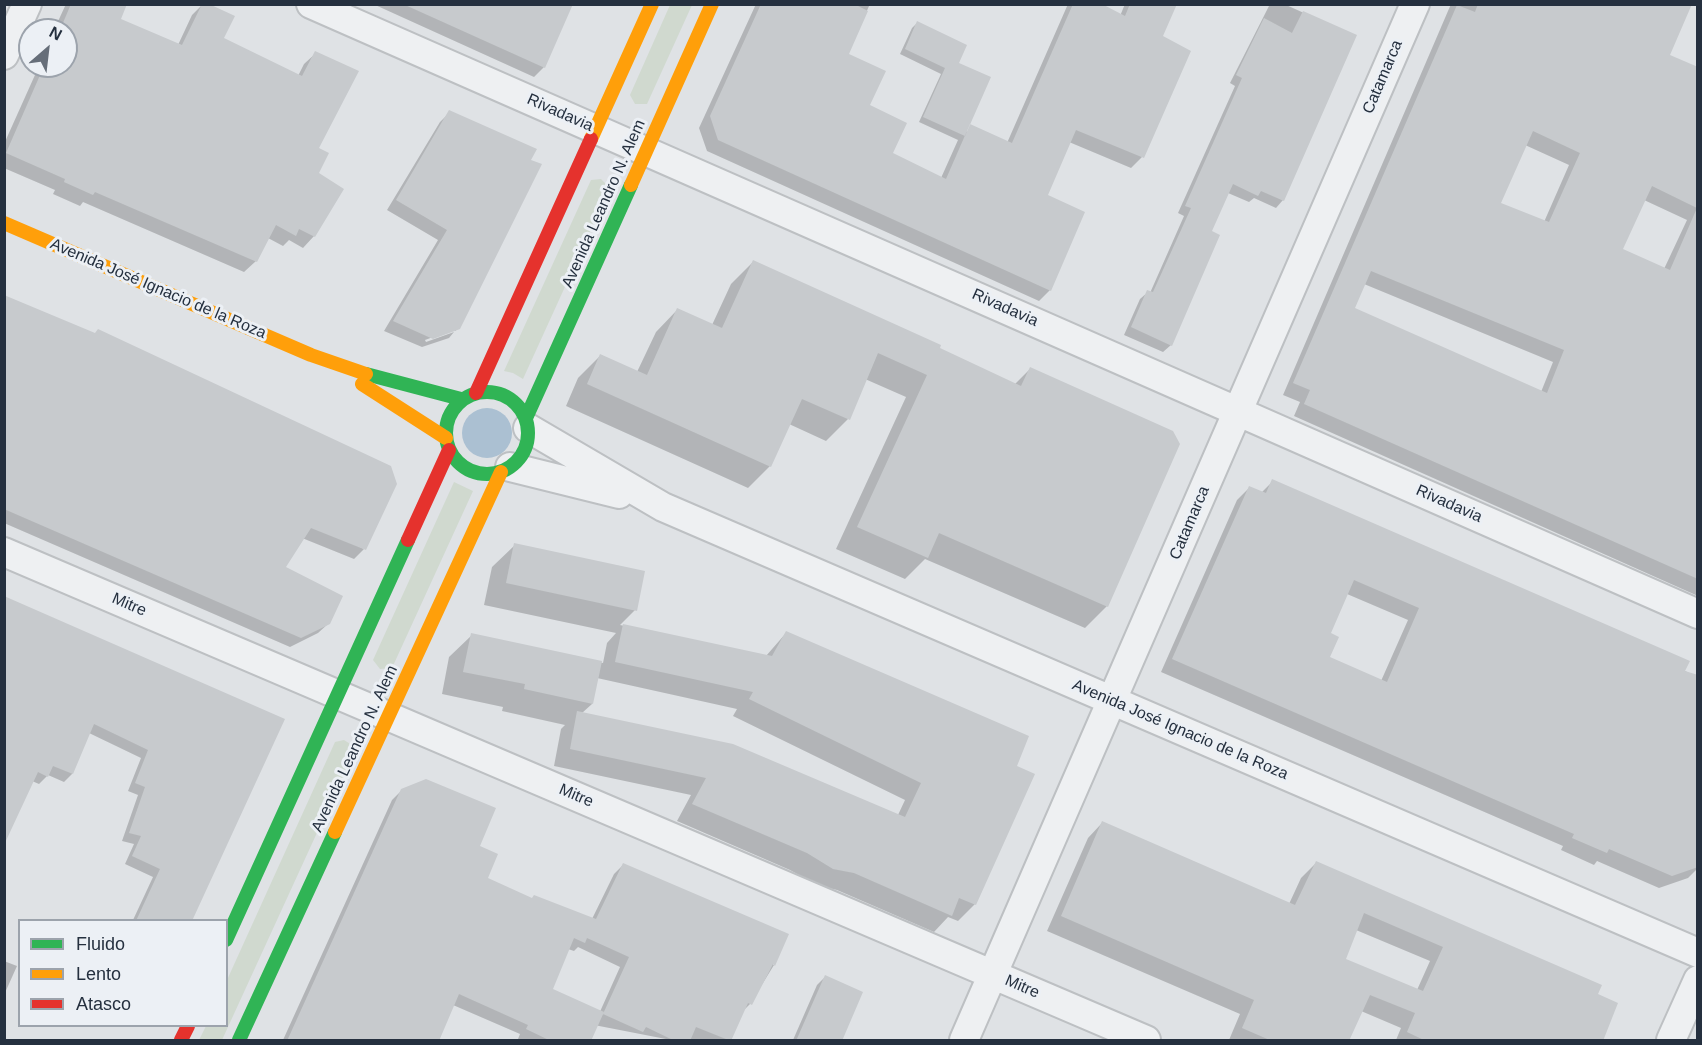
<!DOCTYPE html>
<meta charset="utf-8">
<style>
body{margin:0}
#map{position:relative;width:1702px;height:1045px;overflow:hidden;background:#dfe2e5;font-family:Helvetica,sans-serif}
canvas{display:block}
.frame{position:absolute;inset:0;border:6px solid #25303f;pointer-events:none}
.legend{position:absolute;left:18px;top:919px;width:210px;height:108px;box-sizing:border-box;background:#ecf0f5;border:2px solid #9ca3ac;margin:0;padding:8px 10px;list-style:none;font-size:18px;color:#25303f}
.legend li{display:flex;align-items:center;gap:12px;height:30px}
.legend b{width:30px;border:2px solid #9ca3ac}
.north{position:absolute;left:18px;top:18px;width:60px;height:60px;box-sizing:border-box;background:#ecf0f5;border:2px solid #9ca3ac;border-radius:50%;rotate:28deg;font-size:16px;font-weight:700;line-height:24px;text-align:center;color:#25303f}
.north::after{content:'';display:block;margin:auto;width:21px;height:27px;background:#666e79;clip-path:polygon(50% 0,100% 100%,50% 72%,0 100%)}
</style>
<div id="map">
<canvas width="1702" height="1045"></canvas>
<div class="frame"></div>
<ul class="legend">
<li><b style="height:8px;background:#30b455"></b>Fluido</li>
<li><b style="height:8px;background:#ff9f0a"></b>Lento</li>
<li><b style="height:8px;background:#e5322d"></b>Atasco</li>
</ul>
<div class="north">N</div>
</div>
<script>
const ctx = document.querySelector('canvas').getContext('2d');
ctx.lineJoin = 'round';
function fillPath(path, color) { ctx.fillStyle = color; ctx.fill(path, 'evenodd'); }
const poly = rows => new Path2D(rows.map(r => 'M' + r).join(''));
function stroke(path, color, width, dash) { ctx.strokeStyle = color; ctx.lineWidth = width; ctx.lineCap = dash ? 'butt' : 'round'; ctx.setLineDash(dash || []); ctx.stroke(path); }
function drawText(font, color, halo, rows, align = 'center') {
  ctx.font = font + ' Helvetica,sans-serif'; ctx.lineWidth = 6; ctx.setLineDash([]); ctx.textBaseline = 'middle'; ctx.strokeStyle = halo; ctx.fillStyle = color; for (const [text, x, y, turn = 0] of rows) {
    ctx.save(); ctx.translate(x, y); ctx.rotate((+turn || 0) * Math.PI / 180); ctx.textAlign = isNaN(turn) ? turn : align; if (halo) ctx.strokeText(text, 0, 0); ctx.fillText(text, 0, 0); ctx.restore();
  }
}
fillPath(poly([
 [670,5,692,5,647,104,635,104,630,95],
 [601,179,610,188,523,379,513,373,504,371,591,180],
 [454,482,473,491,392,668,380,669,373,660],
 [344,740,352,745,354,752,222,1040,199,1040,206,1026,226,1026,227,980,335,742]
]), '#d0d9cf');
fillPath(poly([
 '462 433a25 25 0 1 1 50 0a25 25 0 1 1-50 0Z'
]), '#abc0d2');
fillPath(poly([
 [66,4,126,4,119,20,178,45,192,15,203,4,222,38,298,76,304,64,316,53,317,174,314,236,303,248,289,240,283,246,268,238,256,261,244,272,83,202,80,206,53,194,55,190,4,168,4,144,39,66,66,66,66,30,54,30],
 [373,4,572,4,544,67,534,77],
 [756,4,870,4,847,54,891,154,941,178,958,140,919,122,941,74,900,54,912,28,917,23,957,64,965,131,1007,143,1068,4,1099,4,1120,16,1125,4,1175,4,1161,37,1142,157,1131,168,1069,142,1047,195,1050,290,1039,301,707,151,699,128],
 [1270,4,1284,4,1355,36,1283,200,1276,208,1254,198,1249,202,1228,193,1210,232,1171,345,1163,352,1124,335,1140,299,1148,292,1150,293,1184,216,1178,213,1235,86,1230,83],
 [1451,4,1684,4,1668,56,1698,69,1698,596,1294,416,1300,402,1283,395],
 [1525,145,1569,165,1544,222,1499,204],
 [1644,200,1687,220,1664,269,1621,250],
 [1364,284,1553,362,1541,392,1353,309],
 [450,112,459,328,455,331,455,329,425,340,426,342,454,332,449,338,422,347,384,331,438,240,387,210,440,122],
 [753,262,1015,384,1030,369,1107,606,1085,628,925,559,905,579,836,549,906,397,865,379,848,419,826,441,789,424,770,466,748,488,566,406,578,378,601,355,637,372,656,332,678,309,712,325,731,284],
 [24,383,364,549,354,559,302,538,284,567,329,623,318,633,290,647,4,523,4,414],
 [1273,481,1698,677,1698,868,1688,878,1659,888,1597,861,1594,865,1561,850,1563,846,1161,672,1237,500,1249,488,1261,493],
 [1347,594,1408,620,1381,681,1328,658,1329,634],
 [515,545,635,610,620,625,766,656,786,633,1015,766,975,904,958,921,948,917,934,932,837,890,816,885,790,870,677,821,691,795,554,766,561,729,565,725,502,711,503,707,442,694,449,657,472,635,603,663,607,643,616,633,484,605,492,567],
 [597,678,737,709,733,716,905,800,898,815,582,713,592,704],
 [4,597,283,719,190,920,133,920,153,877,125,864,134,844,122,841,138,795,128,791,141,758,89,733,72,774,64,782,48,775,39,784,32,781],
 [402,790,478,847,486,879,532,899,592,919,614,874,623,865,774,965,750,1004,742,1012,730,1040,671,1040,594,1025,620,967,578,947,574,951,568,949,551,990,589,1040,522,1040,518,1039,520,1034,453,1005,394,1040,283,1040,392,800],
 [1102,823,1289,904,1301,878,1316,863,1596,995,1602,1040,1396,1040,1401,1028,1361,1011,1348,1040,1229,1040,1240,1014,1047,931,1088,838],
 [1356,930,1430,961,1417,990,1344,959],
 [4,961,17,966,4,995],
 [825,977,840,1040,793,1040,817,985]
]), '#0003');
fillPath(poly([
 [71,4,127,4,121,19,182,45,202,4,209,4,235,16,224,38,302,76,315,51,359,71,319,148,329,153,319,173,344,189,315,237,299,229,296,236,276,225,257,262,95,192,93,195,64,182,65,179,6,153,44,66,66,66,66,30,60,30],
 [403,4,573,4,545,68],
 [761,4,854,4,868,11,849,54,886,71,870,105,907,123,893,153,946,179,970,124,1012,143,1073,4,1102,4,1125,16,1130,4,1177,4,1163,36,1191,51,1144,158,1076,130,1048,195,1085,212,1051,291,718,140,710,116],
 [1478,4,1692,4,1670,55,1698,67,1698,579,1304,404,1310,390,1293,383,1457,5,1475,12],
 [1533,131,1580,153,1549,222,1501,203],
 [1652,186,1697,208,1670,270,1623,249],
 [1371,271,1564,350,1547,393,1355,308],
 [1303,11,1357,35,1284,201,1261,191,1258,196,1233,184,1212,231,1220,235,1172,346,1131,327,1147,290,1153,292,1191,208,1185,206,1242,78,1236,75,1264,18,1292,33],
 [917,21,967,45,959,63,991,77,965,136,923,117,945,68,905,49],
 [449,110,537,149,531,160,542,164,460,329,433,339,393,321,447,230,396,200],
 [753,260,941,345,940,348,1021,386,1030,367,1173,431,1180,444,1108,607,939,533,928,558,857,527,927,375,878,353,850,420,802,399,771,467,587,384,600,354,647,375,677,308,722,328],
 [4,295,95,333,98,329,391,466,397,484,366,550,311,528,286,567,343,596,330,624,301,638,4,509],
 [1272,479,1690,661,1685,671,1698,675,1698,867,1672,876,1609,849,1607,853,1572,838,1574,834,1172,659,1249,486,1266,493],
 [1354,580,1419,608,1387,682,1330,657,1339,637,1331,633],
 [514,543,645,571,637,611,506,583],
 [4,596,285,719,192,921,136,921,160,869,132,856,141,836,129,833,145,787,135,783,148,750,94,724,73,774,53,766,48,777,38,772,4,845],
 [623,624,772,656,786,631,1029,736,1017,766,1035,774,976,905,959,898,952,916,854,873,833,869,807,853,692,804,706,778,570,749,577,711,733,744,905,817,921,783,749,699,753,692,615,662],
 [471,633,602,661,593,704,524,689,525,684,463,672],
 [426,779,496,808,480,846,498,854,488,878,532,898,534,895,596,919,623,863,789,934,775,966,773,964,752,1005,748,1003,731,1041,696,1027,690,1041,675,1041,646,1027,643,1032,603,1014,629,957,587,938,585,943,574,938,553,989,604,1012,591,1041,551,1041,526,1029,528,1025,459,994,439,1041,287,1041,401,789],
 [1102,821,1295,905,1316,861,1602,985,1598,994,1618,1003,1603,1041,1426,1041,1407,1032,1415,1013,1370,995,1349,1041,1272,1041,1242,1028,1254,1000,1061,916],
 [1364,913,1443,947,1423,991,1346,959],
 [825,975,863,992,842,1041,796,1041]
]), '#c7cacd');
const street = poly([
 [311,4,1698,614],
 [4,55,27,4],
 [528,428,663,507,1698,953],
 [510,467,619,494],
 [4,552,1146,1040],
 [964,1040,1415,4],
 [1671,1040,1698,980]
]);
stroke(street, '#bdc0c3', 32);
stroke(street, '#eef0f2', 28);
stroke(poly([
 [366,374,461,399],
 '446 433a41 41 0 1 1 82 0a41 41 0 1 1-82 0Z',
 [526,418,631,185],
 [226,940,408,540],
 [239,1040,335,832]
]), '#30b455', 14);
stroke(poly([
 [591,139,652,4],
 [631,185,712,4],
 [4,223,311,355,366,374],
 [362,384,446,438],
 [335,832,501,472]
]), '#ff9f0a', 14);
stroke(poly([
 [476,393,591,139],
 [408,540,449,450],
 [181,1040,188,1026]
]), '#e5322d', 14);
drawText('16px', '#25303f', '#ecf0f5', [
 ["Catamarca",1383,77,-67],
 ["Rivadavia",560,113,24],
 ["Avenida Leandro N. Alem",604,204,-66],
 ["Avenida José Ignacio de la Roza",158,289,23],
 ["Rivadavia",1005,308,24],
 ["Rivadavia",1449,504,24],
 ["Catamarca",1190,523,-67],
 ["Mitre",129,605,23],
 ["Avenida José Ignacio de la Roza",1180,730,23],
 ["Avenida Leandro N. Alem",355,749,-65],
 ["Mitre",576,796,23],
 ["Mitre",1022,987,23]
]);
</script>
